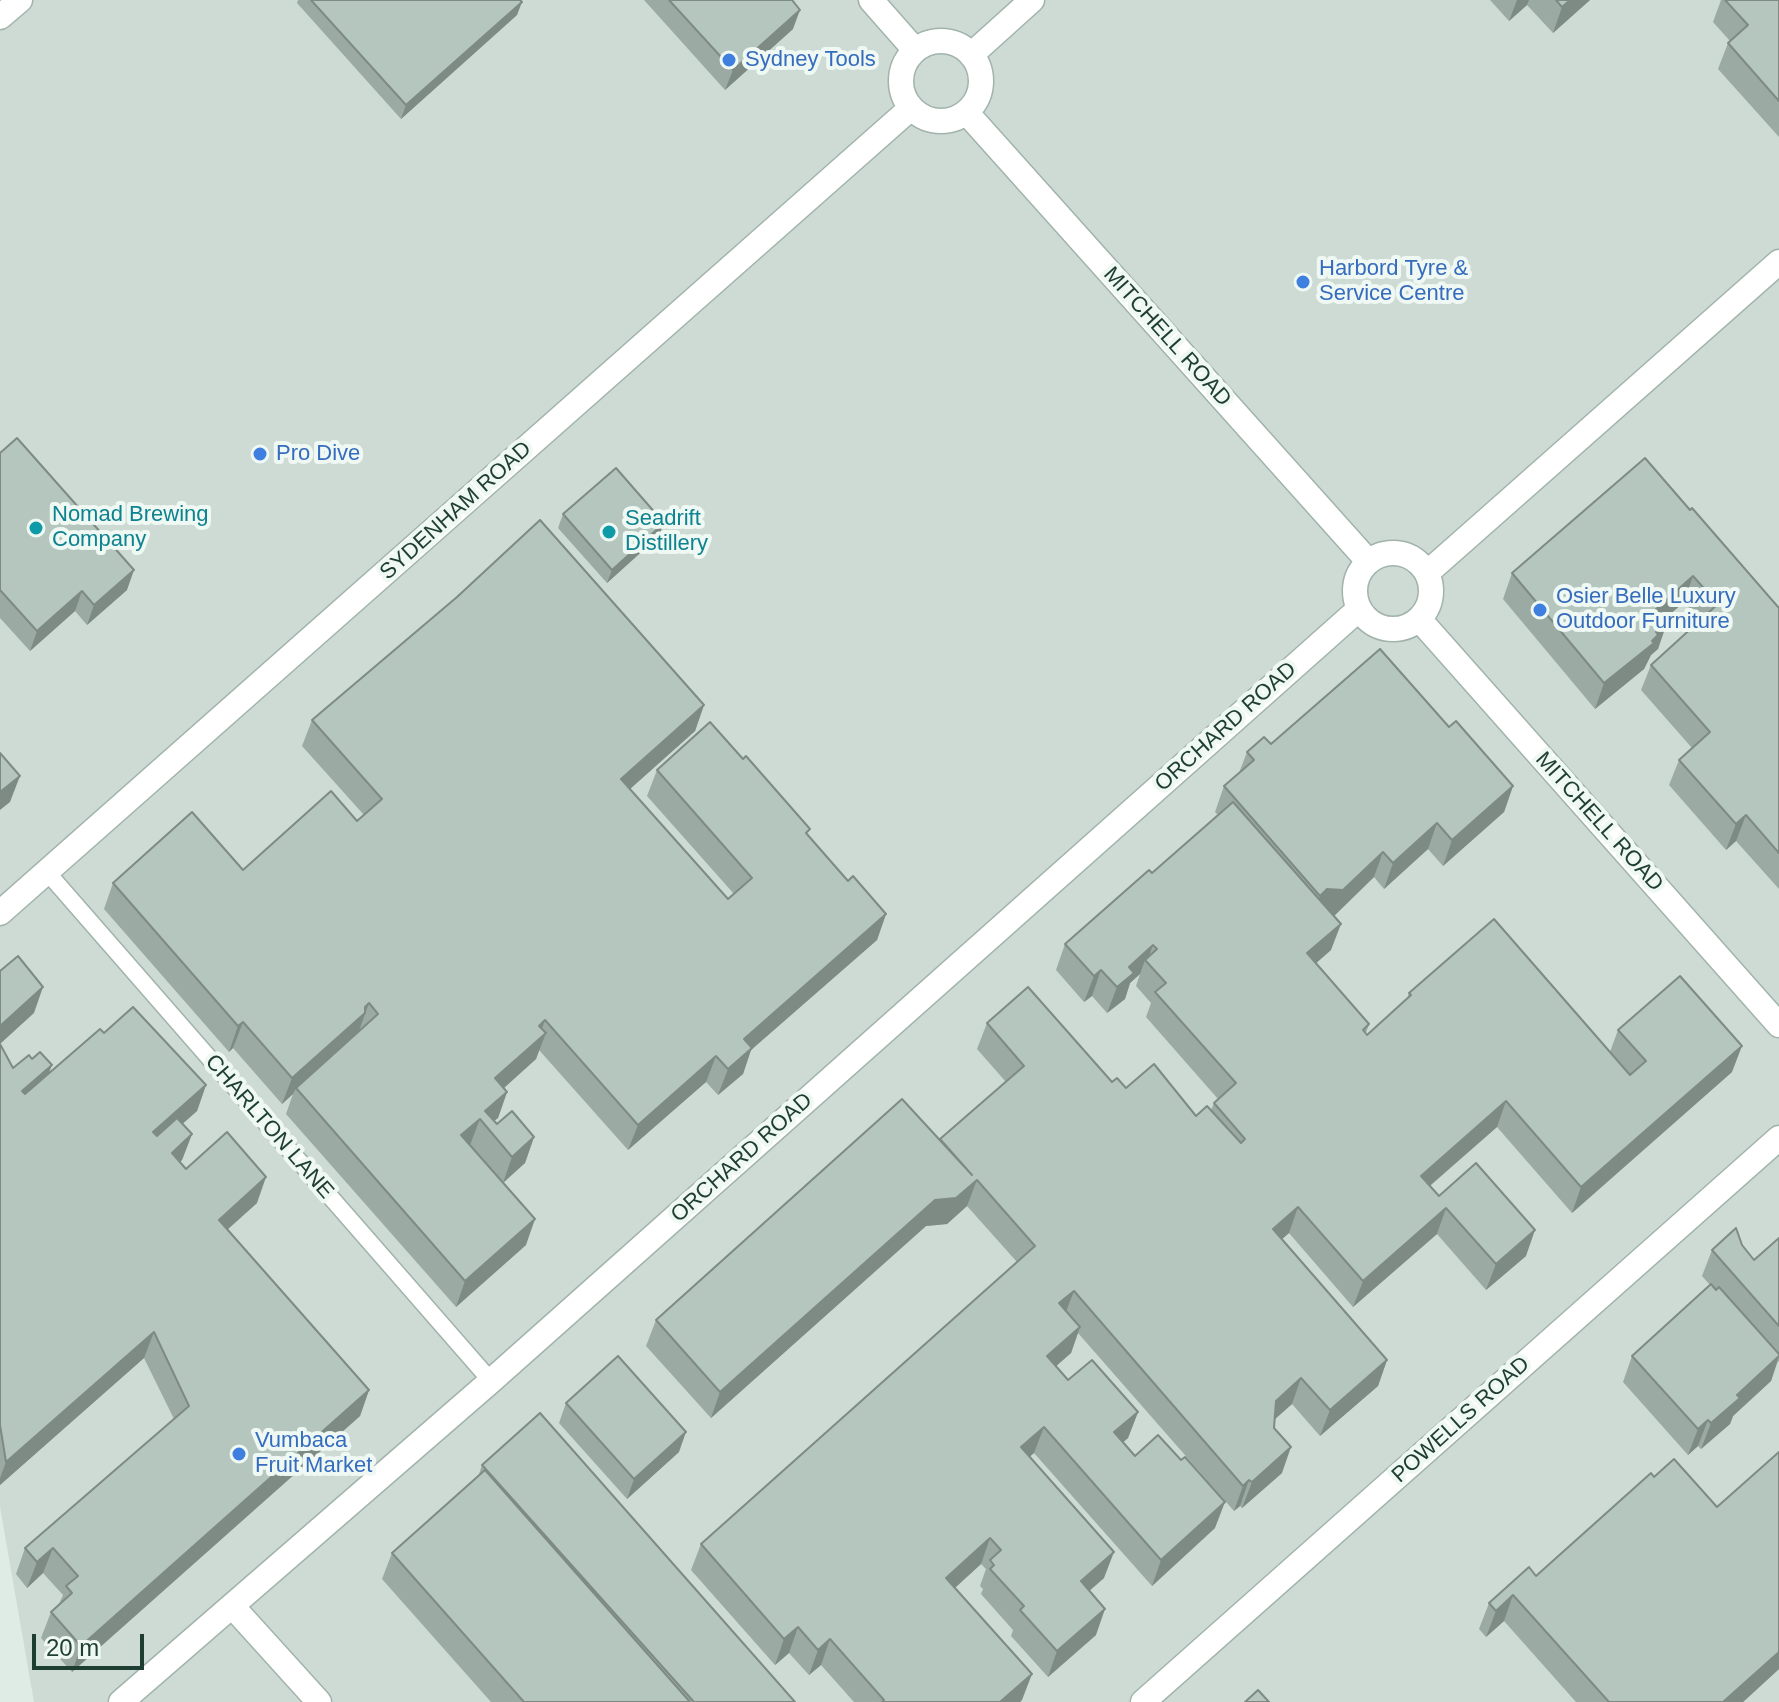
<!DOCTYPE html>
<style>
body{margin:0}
#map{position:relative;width:1779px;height:1702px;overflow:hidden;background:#dfebe5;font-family:Helvetica,sans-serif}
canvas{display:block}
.scale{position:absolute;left:32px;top:1634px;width:112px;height:36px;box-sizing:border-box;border:4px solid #1e3d33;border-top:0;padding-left:10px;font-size:24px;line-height:28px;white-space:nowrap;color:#1e3d33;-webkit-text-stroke:6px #eff8f3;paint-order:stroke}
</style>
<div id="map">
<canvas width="1779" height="1702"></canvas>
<div class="scale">20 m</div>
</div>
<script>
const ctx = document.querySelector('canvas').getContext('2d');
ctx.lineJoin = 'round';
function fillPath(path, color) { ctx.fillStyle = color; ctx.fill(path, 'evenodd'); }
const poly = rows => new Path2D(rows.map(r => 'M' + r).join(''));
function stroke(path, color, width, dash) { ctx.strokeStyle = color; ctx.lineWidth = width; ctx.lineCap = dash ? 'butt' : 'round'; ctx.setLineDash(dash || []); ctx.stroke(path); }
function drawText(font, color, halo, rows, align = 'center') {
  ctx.font = font + ' Helvetica,sans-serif'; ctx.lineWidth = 8; ctx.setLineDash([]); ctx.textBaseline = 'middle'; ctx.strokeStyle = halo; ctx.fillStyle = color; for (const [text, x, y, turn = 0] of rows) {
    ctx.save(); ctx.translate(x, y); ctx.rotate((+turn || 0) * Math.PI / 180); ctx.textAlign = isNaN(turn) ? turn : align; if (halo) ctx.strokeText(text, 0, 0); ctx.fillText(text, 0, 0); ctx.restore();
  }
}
fillPath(poly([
 [0,0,1779,0,1779,1702,34,1702,0,1507]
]), '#cddbd4');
const service = poly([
 [47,872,491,1381]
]);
const minor = poly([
 [871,0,915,50],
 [0,17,20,0],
 '901 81a40 40 0 1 1 80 0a40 40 0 1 1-80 0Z',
 [971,55,1032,0],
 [966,112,1368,561],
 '1355 591a38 38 0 1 1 76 0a38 38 0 1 1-76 0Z',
 [1427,573,1779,262],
 [1419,619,1779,1025],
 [0,913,911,108],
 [233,1607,319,1702],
 [121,1702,491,1381,1359,609],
 [1143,1702,1779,1138]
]);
stroke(service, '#a1b3ac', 19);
stroke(minor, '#a1b3ac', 27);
stroke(service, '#fff', 16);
stroke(minor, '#fff', 24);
fillPath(poly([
 [298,0,520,0,517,15,401,119,297,3],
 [644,0,792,0,793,29,725,90],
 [1490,0,1590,0,1553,33,1527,5,1509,21],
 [1721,0,1779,0,1779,137,1718,69,1728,43,1730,41,1713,22],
 [0,453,127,590,87,625,75,611,30,651,0,618],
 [1690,510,1779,608,1779,889,1736,841,1726,850,1669,785,1679,760,1692,748,1641,690,1651,665,1700,620,1684,602,1664,619,1658,649,1651,655,1644,669,1595,709,1503,599,1512,573],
 [563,514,659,536,607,583,558,528],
 [704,705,695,731,630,789,728,899,734,894,647,796,657,770,808,835,848,881,886,914,877,940,751,1050,743,1074,718,1095,706,1082,628,1150,539,1050,536,1059,504,1088,507,1092,498,1118,494,1121,497,1124,534,1137,525,1163,503,1182,526,1245,456,1307,286,1114,293,1094,282,1104,233,1048,229,1052,104,909,113,883,243,870,357,821,364,815,302,746,312,720],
 [1449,727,1513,786,1504,812,1443,866,1428,849,1384,889,1374,877,1334,916,1331,950,1316,963,1369,1024,1366,1033,1367,1035,1407,999,1409,993,1610,1052,1618,1030,1732,1072,1572,1213,1497,1127,1430,1186,1439,1196,1526,1256,1486,1290,1437,1234,1353,1307,1289,1233,1282,1239,1387,1360,1378,1386,1320,1436,1292,1404,1275,1419,1274,1428,1282,1473,1242,1508,1240,1506,1234,1511,1078,1333,1071,1353,1056,1366,1068,1380,1138,1412,1128,1438,1123,1442,1135,1456,1215,1528,1152,1586,1034,1453,1029,1457,1104,1578,1089,1591,1096,1635,1048,1677,1011,1636,1013,1630,981,1594,983,1589,980,1586,986,1569,981,1564,955,1588,1022,1700,1020,1702,854,1702,821,1665,809,1675,789,1653,775,1665,691,1570,701,1544,1017,1262,967,1206,947,1224,926,1226,711,1418,646,1346,656,1320,940,1140,1006,1082,977,1049,987,1023,1112,1082,1196,1116,1211,1110,1214,1103,1218,1099,1146,1017,1151,1003,1136,986,1140,974,1130,983,1125,999,1107,1013,1092,996,1084,1002,1056,970,1065,944,1152,873,1218,815,1215,812,1224,786,1239,773,1247,752,1271,744],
 [104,1033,206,1085,197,1111,182,1124,192,1134,182,1160,180,1162,186,1169,257,1203,227,1230,369,1390,360,1416,72,1672,41,1638,51,1612,59,1604,63,1595,43,1573,27,1588,16,1574,25,1548,174,1419,144,1358,0,1485,0,1044,13,1068,48,1074],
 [1779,1238,1779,1362,1778,1361,1771,1381,1733,1416,1730,1424,1701,1449,1698,1446,1688,1455,1623,1382,1632,1356,1710,1285,1702,1276,1712,1250,1742,1245,1754,1260],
 [566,1403,679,1452,627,1499,559,1423],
 [482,1465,795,1702,491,1702,382,1579,392,1553,478,1477],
 [1654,1477,1717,1507,1779,1669,1743,1702,1576,1702,1504,1621,1486,1637,1479,1629,1489,1603,1536,1576]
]), '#9baaa3');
fillPath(poly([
 [1517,0,1529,0,1527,5,1509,21],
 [1570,0,1590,0,1553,33,1562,7],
 [522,2,517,15,401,119,406,105],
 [800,10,793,29,725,90,733,70],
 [664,523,659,536,607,583,612,570],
 [134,570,127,590,87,625,94,605],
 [1693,576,1684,602,1646,636,1655,610],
 [82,591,75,611,30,651,37,631],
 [1667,623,1658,649,1651,655,1644,669,1595,709,1604,683],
 [704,705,695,731,612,805,621,779],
 [20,776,10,802,0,810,0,792],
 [1513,786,1504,812,1443,866,1452,840],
 [1746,815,1736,841,1726,850,1736,824],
 [1437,823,1428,849,1384,889,1393,863],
 [1383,852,1374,877,1334,916,1311,922,1320,896,1327,889],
 [886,914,877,940,751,1050,743,1074,718,1095,728,1069,744,1039],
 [1341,924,1331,950,1298,979,1307,953],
 [1153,945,1147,962,1145,960,1140,974,1130,983,1125,999,1107,1013,1117,987,1129,967],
 [1101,970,1092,996,1084,1002,1094,976],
 [43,987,34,1013,0,1044,0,1026],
 [369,1003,356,1039,296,1088,293,1094,282,1104,292,1078],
 [545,1020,538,1040,546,1033,536,1059,486,1104,495,1078],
 [243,1022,233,1048,229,1052,238,1026],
 [1742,1046,1732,1072,1572,1213,1581,1187],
 [716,1056,706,1082,628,1150,638,1125],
 [52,1065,42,1091,13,1117,22,1091],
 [206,1085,197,1111,144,1158,153,1132],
 [507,1092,498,1118,486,1127,485,1111],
 [1506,1101,1497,1127,1411,1202,1421,1176],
 [480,1119,470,1145,461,1135],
 [192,1134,182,1160,162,1178,172,1153],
 [534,1137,525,1163,503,1183,512,1157],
 [266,1177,257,1203,209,1246,219,1220],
 [977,1180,967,1206,947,1224,926,1226,711,1418,720,1392,935,1200],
 [1298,1207,1289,1233,1264,1255,1273,1229],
 [1446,1208,1437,1234,1353,1307,1363,1281],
 [535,1219,526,1245,456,1307,465,1281],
 [1535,1230,1526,1256,1486,1290,1496,1264],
 [1074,1291,1064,1317,1059,1303],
 [1080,1327,1071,1353,1038,1382,1047,1356],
 [154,1332,144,1358,0,1485,0,1478,6,1462],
 [1779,1356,1771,1381,1733,1416,1730,1424,1701,1449,1711,1423,1737,1395],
 [1387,1360,1378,1386,1320,1436,1330,1410],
 [1301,1378,1292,1404,1266,1427,1276,1401],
 [369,1390,360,1416,72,1672,81,1646],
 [1138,1412,1128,1438,1105,1458,1114,1432],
 [1708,1420,1698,1446,1688,1455,1698,1429],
 [1044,1427,1034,1453,1011,1473,1021,1447],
 [686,1432,679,1452,627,1499,634,1479],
 [1291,1447,1282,1473,1242,1508,1252,1482],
 [1249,1480,1240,1506,1234,1511,1243,1486],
 [1225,1502,1215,1528,1152,1586,1161,1560],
 [990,1538,981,1564,937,1604,946,1578],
 [53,1548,43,1573,27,1588,37,1562],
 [1114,1552,1104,1578,1071,1607,1081,1581],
 [1513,1595,1504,1621,1486,1637,1496,1611],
 [1105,1609,1096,1635,1048,1677,1057,1651],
 [798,1627,789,1653,775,1665,784,1639],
 [830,1639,821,1665,809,1675,818,1650],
 [1779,1652,1779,1669,1743,1702,1723,1702],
 [1032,1674,1022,1700,1020,1702,1000,1702]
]), '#7e8b85');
const building = poly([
 [311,0,520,0,522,2,406,105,311,0],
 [669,0,792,0,800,10,733,70,669,0],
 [1556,0,1570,0,1562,7,1556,0],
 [1725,0,1779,0,1779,101,1728,43,1748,25,1725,0],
 [17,438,134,570,94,605,82,591,37,631,0,590,0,453,17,438],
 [1645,458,1690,510,1692,508,1779,608,1779,853,1746,815,1736,824,1679,760,1710,732,1651,665,1718,604,1693,576,1655,610,1667,623,1656,632,1658,635,1652,641,1654,643,1604,683,1512,573,1645,458],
 [616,468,664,523,612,570,563,514,616,468],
 [540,520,704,705,621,779,728,899,752,878,657,770,710,722,743,759,746,756,810,829,806,833,848,881,853,876,886,914,744,1039,752,1048,728,1069,716,1056,638,1125,545,1020,539,1026,546,1033,495,1078,507,1092,485,1111,497,1124,512,1111,534,1137,512,1157,480,1119,461,1135,535,1219,465,1281,296,1088,378,1014,369,1003,365,1007,365,1013,292,1078,243,1022,238,1026,113,883,192,812,243,870,331,791,357,821,382,799,312,720,457,597,540,520],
 [1380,649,1449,727,1456,721,1513,786,1452,840,1437,823,1393,863,1383,852,1343,890,1327,889,1320,896,1224,786,1254,760,1247,752,1264,737,1271,744,1380,649],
 [0,753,20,776,0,792,0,753],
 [1233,802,1341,924,1307,953,1369,1024,1363,1030,1367,1035,1411,995,1409,993,1494,919,1630,1075,1646,1061,1618,1030,1680,976,1742,1046,1581,1187,1506,1101,1421,1176,1439,1196,1476,1163,1535,1230,1496,1264,1446,1208,1363,1281,1298,1207,1273,1229,1387,1360,1330,1410,1301,1378,1276,1401,1274,1428,1291,1447,1252,1482,1249,1480,1243,1486,1074,1291,1059,1303,1080,1327,1047,1356,1068,1380,1092,1360,1138,1412,1114,1432,1135,1456,1158,1435,1181,1460,1185,1457,1225,1502,1161,1560,1044,1427,1021,1447,1114,1552,1081,1581,1105,1609,1057,1651,1020,1610,1024,1606,990,1569,994,1565,990,1560,1001,1550,990,1538,946,1578,1032,1674,1000,1702,882,1702,884,1700,830,1639,818,1650,798,1627,784,1639,701,1544,1035,1246,977,1180,956,1198,935,1200,720,1392,656,1320,902,1099,972,1175,940,1139,1024,1066,987,1023,1028,987,1112,1082,1117,1078,1126,1088,1154,1064,1196,1116,1207,1106,1241,1143,1245,1139,1214,1103,1236,1083,1155,992,1166,983,1145,960,1157,949,1153,945,1129,967,1134,973,1117,987,1101,970,1094,976,1065,944,1149,870,1152,873,1233,802],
 [18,956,43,987,0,1026,0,971,18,956],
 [133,1007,206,1085,153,1132,157,1136,177,1118,192,1134,172,1153,186,1169,227,1132,266,1177,219,1220,369,1390,81,1646,51,1612,72,1593,66,1586,78,1576,53,1548,37,1562,25,1548,189,1406,154,1332,6,1462,0,1425,0,1044,13,1068,29,1055,32,1059,40,1052,52,1065,22,1091,25,1094,100,1029,104,1033,133,1007],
 [1736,1228,1742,1245,1754,1260,1779,1238,1779,1326,1712,1250,1736,1228],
 [1711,1284,1716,1290,1719,1287,1779,1354,1779,1356,1737,1395,1740,1398,1711,1423,1708,1420,1698,1429,1632,1356,1711,1284],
 [618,1356,686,1432,634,1479,566,1403,618,1356],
 [540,1413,795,1702,694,1702,482,1465,540,1413],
 [1779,1452,1779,1652,1723,1702,1609,1702,1513,1595,1496,1611,1489,1603,1529,1567,1536,1576,1651,1473,1654,1477,1674,1459,1717,1507,1779,1452],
 [485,1470,690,1702,524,1702,392,1553,485,1470],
 [1258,1690,1269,1702,1245,1702,1258,1690]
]);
fillPath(building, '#b4c6be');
stroke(building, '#7e8b85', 2);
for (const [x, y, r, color] of [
 [729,60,8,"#3f7fe0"],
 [1303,282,8,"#3f7fe0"],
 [260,454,8,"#3f7fe0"],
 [36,528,8,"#0f9aa8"],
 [609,532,8,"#0f9aa8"],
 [1540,610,8,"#3f7fe0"],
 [239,1454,8,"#3f7fe0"]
]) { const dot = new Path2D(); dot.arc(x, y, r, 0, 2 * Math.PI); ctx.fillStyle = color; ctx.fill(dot); stroke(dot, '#eff8f3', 3); }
drawText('22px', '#366cbe', '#eff8f3', [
 ["Sydney Tools",745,60],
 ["Harbord Tyre &",1319,269],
 ["Service Centre",1319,294],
 ["Pro Dive",276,454],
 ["Osier Belle Luxury",1556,597],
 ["Outdoor Furniture",1556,622],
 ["Vumbaca",255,1441],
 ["Fruit Market",255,1466]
], 'left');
drawText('22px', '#1e3d33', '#eff8f3', [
 ["MITCHELL ROAD",1167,337,48],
 ["SYDENHAM ROAD",456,511,-42],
 ["ORCHARD ROAD",1226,727,-42],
 ["MITCHELL ROAD",1599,822,48],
 ["CHARLTON LANE",269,1127,49],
 ["ORCHARD ROAD",742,1158,-42],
 ["POWELLS ROAD",1461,1420,-42]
]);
drawText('22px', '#0d838f', '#eff8f3', [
 ["Nomad Brewing",52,515],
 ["Company",52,540],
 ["Seadrift",625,519],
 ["Distillery",625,544]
], 'left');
</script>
